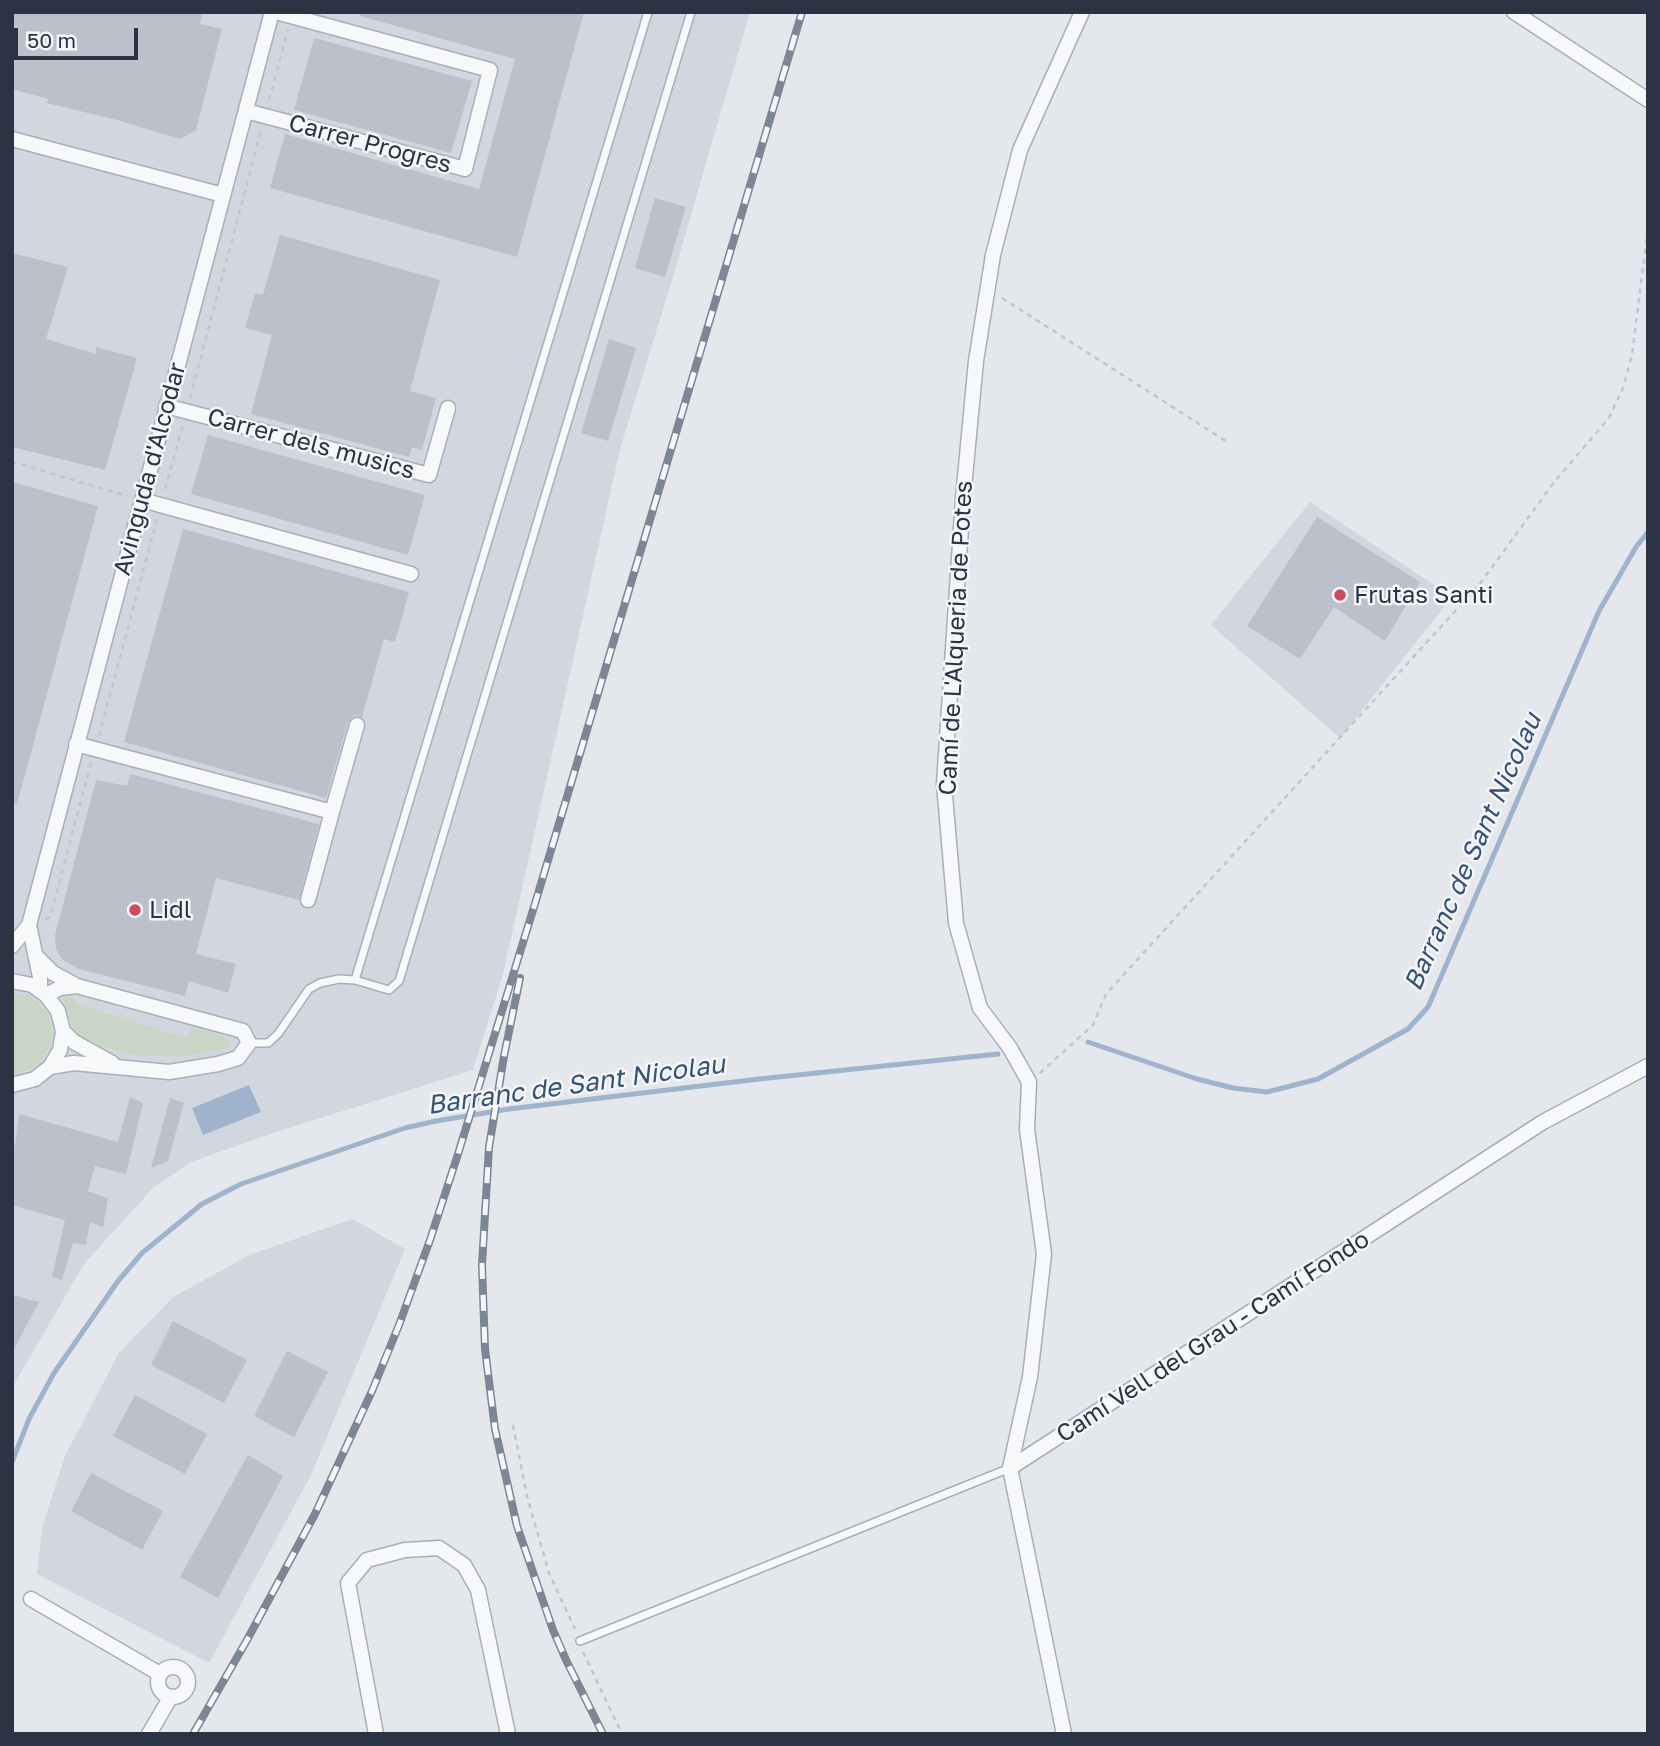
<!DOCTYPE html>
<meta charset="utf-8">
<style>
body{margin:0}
#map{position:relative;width:1660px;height:1746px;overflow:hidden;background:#e4e7ec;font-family:"Golos Text",sans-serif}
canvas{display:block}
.frame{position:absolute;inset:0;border:14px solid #2b3445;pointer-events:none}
.scale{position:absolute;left:14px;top:28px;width:124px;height:32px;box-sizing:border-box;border:4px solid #2b3445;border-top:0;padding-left:9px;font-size:21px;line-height:24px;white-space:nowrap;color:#2b3445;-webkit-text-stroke:5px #f4f6f9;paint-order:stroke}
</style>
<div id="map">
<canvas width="1660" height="1746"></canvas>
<div class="frame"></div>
<div class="scale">50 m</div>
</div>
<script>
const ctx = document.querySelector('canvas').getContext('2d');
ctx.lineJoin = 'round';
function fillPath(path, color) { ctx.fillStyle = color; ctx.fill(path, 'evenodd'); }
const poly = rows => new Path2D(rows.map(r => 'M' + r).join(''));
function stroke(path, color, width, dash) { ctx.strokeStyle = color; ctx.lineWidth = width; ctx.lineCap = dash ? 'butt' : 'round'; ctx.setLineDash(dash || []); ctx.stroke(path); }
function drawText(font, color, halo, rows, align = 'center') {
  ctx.font = font + ' "Golos Text",sans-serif'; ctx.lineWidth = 5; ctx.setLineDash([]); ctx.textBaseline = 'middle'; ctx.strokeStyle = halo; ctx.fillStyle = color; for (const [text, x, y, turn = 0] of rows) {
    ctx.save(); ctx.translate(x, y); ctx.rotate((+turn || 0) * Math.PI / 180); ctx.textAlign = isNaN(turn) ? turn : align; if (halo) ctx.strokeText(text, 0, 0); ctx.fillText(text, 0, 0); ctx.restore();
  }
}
fillPath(poly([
 [12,12,750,12,673,277,620,449,503,974,473,1070,276,1132,191,1162,153,1188,84,1264,12,1388],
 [1310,502,1452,597,1340,738,1211,625],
 [353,1219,405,1249,311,1475,209,1663,37,1574,42,1528,65,1456,119,1353,172,1298,249,1255]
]), '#d2d6de');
fillPath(poly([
 [12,993,29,996,40,1004,48,1015,52,1028,52,1042,46,1054,37,1065,26,1071,12,1074],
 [67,994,83,1006,173,1034,189,1036,192,1026,223,1036,231,1043,228,1048,179,1057,136,1055,118,1051,84,1041,74,1031,62,996]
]), '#c9d6c5');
fillPath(poly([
 [249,1085,261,1112,203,1135,192,1108]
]), '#9fb4cc');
stroke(poly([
 [1088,1042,1197,1079,1233,1088,1267,1092,1318,1079,1408,1029,1428,1007,1599,611,1636,547,1648,532],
 [12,1462,29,1419,54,1373,118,1281,142,1253,202,1204,241,1184,405,1128,436,1121,509,1109,759,1079,998,1054]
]), '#9fb4cc', 5);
fillPath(poly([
 [12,12,203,12,200,24,222,29,196,130,180,139,117,120,47,103,48,99,12,89],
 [360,12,584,12,517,257,270,188,285,134,479,189,515,59,360,16],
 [314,38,472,81,451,153,294,110],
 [655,198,686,207,665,277,635,268],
 [280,235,440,280,410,391,436,398,422,450,412,447,409,457,251,414,272,335,245,328,255,293,263,295],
 [12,253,68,267,46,339,96,354,96,347,137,358,105,470,12,447],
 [609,339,636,348,608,441,581,433],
 [208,435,425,495,408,555,191,494],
 [12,482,98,506,17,804,12,803],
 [1317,517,1420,582,1385,641,1334,607,1300,659,1247,626],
 [183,529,409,592,395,642,384,639,362,717,354,715,348,722,326,798,124,742],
 [130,774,319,824,299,900,216,878,196,954,236,964,228,993,189,981,185,996,79,969,62,959,56,949,55,935,96,780,127,786],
 [130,1097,143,1103,126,1174,95,1166,88,1191,108,1198,103,1227,90,1222,86,1245,73,1243,62,1280,52,1277,65,1220,12,1205,12,1144,15,1145,19,1114,118,1142],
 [170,1098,184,1103,168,1161,151,1168],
 [12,1295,39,1302,12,1353],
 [173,1321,247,1360,224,1403,151,1365],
 [287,1351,328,1372,294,1437,254,1416],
 [135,1395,207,1434,185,1474,113,1436],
 [248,1455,283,1476,218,1598,180,1577],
 [91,1473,163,1511,142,1550,71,1511]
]), '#bbc0ca');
const lane = poly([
 [355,980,648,12],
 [249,1043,268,1043,278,1034,309,989,320,983,339,979,355,980,389,990,399,981,691,12],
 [580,1641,1010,1468]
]);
const street = poly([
 [1514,12,1648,100],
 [246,111,465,169,490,70,276,12],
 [12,139,223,195],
 [166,406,429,475,448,408],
 [142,500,411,574],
 [76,744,332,812,357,725],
 [308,900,332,812],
 [29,925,40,977,40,990],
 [12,946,29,925,272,12],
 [37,957,53,973,75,985],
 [12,981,32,985,46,995,58,1011,63,1031,60,1050,50,1067,35,1079,12,1085],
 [46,995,60,988,77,986,243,1031,249,1043,238,1058,218,1064,169,1072,74,1063,50,1067],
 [63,1031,74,1042,112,1063],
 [1010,1468,1543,1122,1648,1066],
 [31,1599,160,1674],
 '158 1682a15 15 0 1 1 30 0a15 15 0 1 1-30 0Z',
 [149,1734,170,1698],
 [376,1734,348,1583,367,1560,405,1550,439,1548,464,1565,478,1590,508,1734],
 [1064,1734,1010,1468,1030,1377,1044,1254,1027,1129,1029,1082,1010,1048,980,1008,956,923,944,784,963,498,976,361,993,255,1020,150,1082,12]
]);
stroke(lane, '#a9aeb7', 10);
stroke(street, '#a9aeb7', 17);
stroke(poly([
 [269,100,288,29],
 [1002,298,1229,443],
 [190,398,261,131],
 [12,462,128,496],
 [165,489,183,425],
 [99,736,157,519],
 [45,919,50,917,91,763],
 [1040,1073,1093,1025,1106,994,1479,585,1555,481,1609,418,1623,388,1632,355,1648,227],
 [513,1425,527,1496,549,1573,575,1629],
 [583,1652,622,1734]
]), '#c2c5cb', 2.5, [5, 5]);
stroke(lane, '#f7f8fa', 7);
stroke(street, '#f7f8fa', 14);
const rail = poly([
 [520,978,504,1056,489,1147,482,1265,485,1349,495,1429,517,1526,553,1630,566,1660,603,1734],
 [193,1734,247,1640,315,1514,372,1391,399,1325,430,1240,458,1154,537,897,802,12]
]);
stroke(rail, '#7d8696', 8);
stroke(rail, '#f4f6f9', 5, [16]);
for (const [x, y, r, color] of [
 [1340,595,7,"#d1495b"],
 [135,910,7,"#d1495b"]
]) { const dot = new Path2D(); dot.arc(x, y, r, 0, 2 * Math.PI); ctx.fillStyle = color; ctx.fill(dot); stroke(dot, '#f4f6f9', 2.5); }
drawText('24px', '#2b3445', '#f4f6f9', [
 ["Carrer Progres",370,144,15],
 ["Carrer dels musics",311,444,15],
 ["Avinguda d'Alcodar",150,469,-75],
 ["Camí de L'Alqueria de Potes",956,638,-87],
 ["Camí Vell del Grau - Camí Fondo",1213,1337,-33]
]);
drawText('24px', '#2b3445', '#f4f6f9', [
 ["Frutas Santi",1354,595],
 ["Lidl",149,910]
], 'left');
drawText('italic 26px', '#34527a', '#f4f6f9', [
 ["Barranc de Sant Nicolau",1473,852,-66],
 ["Barranc de Sant Nicolau",576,1085,-8]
]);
</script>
